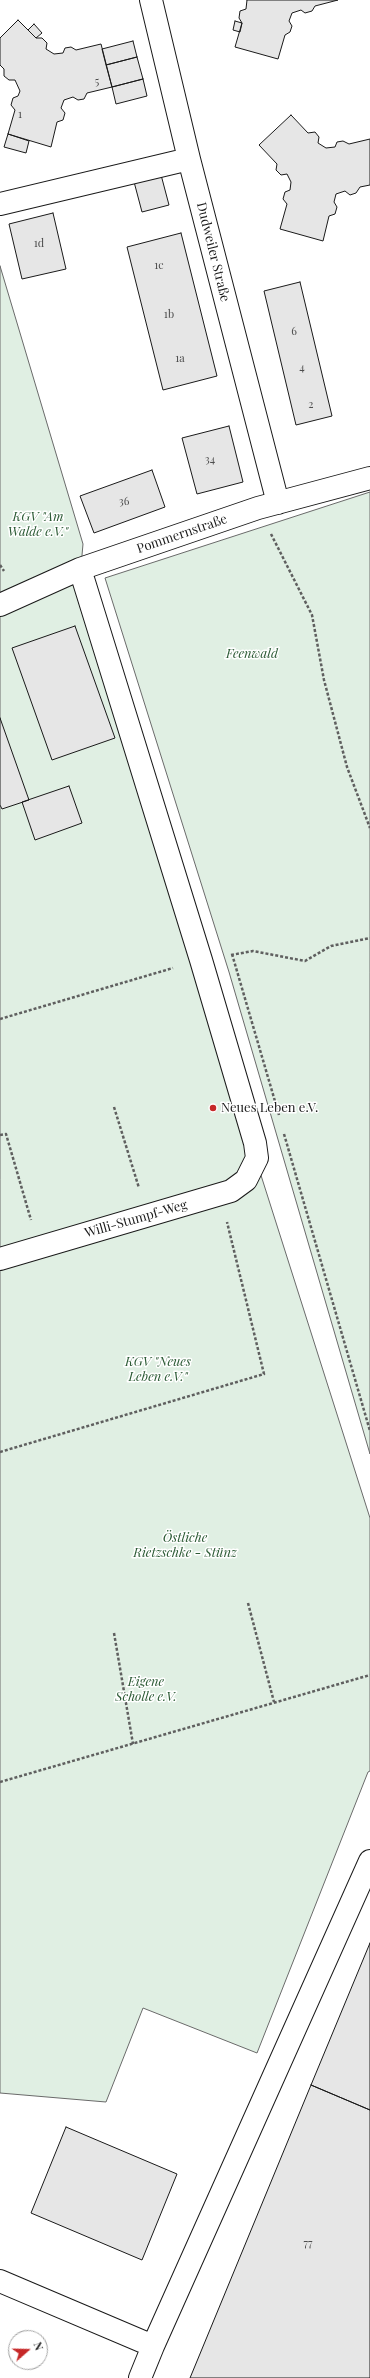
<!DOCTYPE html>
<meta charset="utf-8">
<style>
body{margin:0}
#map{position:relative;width:370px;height:2378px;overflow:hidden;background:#fff;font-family:"Playfair Display",serif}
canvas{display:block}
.north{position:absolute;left:8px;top:2330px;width:40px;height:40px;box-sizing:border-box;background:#fff;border:1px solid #a3a3a3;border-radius:50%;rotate:70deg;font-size:11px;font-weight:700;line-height:16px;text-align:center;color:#1a1a1a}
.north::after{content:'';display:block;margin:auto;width:14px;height:18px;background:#c62828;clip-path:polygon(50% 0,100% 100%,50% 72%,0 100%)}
</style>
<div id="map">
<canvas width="370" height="2378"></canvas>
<div class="north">N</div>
</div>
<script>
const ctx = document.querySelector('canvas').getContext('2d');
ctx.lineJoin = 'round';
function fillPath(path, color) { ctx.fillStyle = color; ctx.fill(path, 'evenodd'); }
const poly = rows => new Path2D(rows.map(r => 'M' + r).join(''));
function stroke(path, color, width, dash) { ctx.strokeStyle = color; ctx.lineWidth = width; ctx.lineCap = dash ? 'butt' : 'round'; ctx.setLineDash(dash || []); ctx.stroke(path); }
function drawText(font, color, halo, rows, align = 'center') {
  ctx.font = font + ' "Playfair Display",serif'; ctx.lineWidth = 3; ctx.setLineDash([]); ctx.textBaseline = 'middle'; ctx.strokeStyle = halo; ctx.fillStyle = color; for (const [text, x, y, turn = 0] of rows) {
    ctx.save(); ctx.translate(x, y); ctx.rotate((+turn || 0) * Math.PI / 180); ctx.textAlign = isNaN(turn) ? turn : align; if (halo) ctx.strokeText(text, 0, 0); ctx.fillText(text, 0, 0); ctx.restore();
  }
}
const green = poly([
 [0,266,83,544,78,600,370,1518,370,1771,368,1772,257,2053,143,2008,106,2102,0,2093,0,266],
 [370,492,370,1454,229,972,105,578,370,492]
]);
fillPath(green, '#e0efe3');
stroke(green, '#6a6a6a', 1);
const building = poly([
 [247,0,338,0,315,6,312,11,305,13,301,10,292,13,289,21,292,26,290,32,285,35,278,59,235,47,242,23,239,18,240,11,246,9,247,0],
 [18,20,36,38,42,38,47,43,46,49,54,54,63,53,65,48,71,47,76,50,101,44,112,87,87,93,84,99,78,100,73,97,64,100,61,108,65,113,63,120,57,122,51,147,8,134,15,110,11,105,13,98,18,96,20,91,15,80,9,80,4,76,4,69,0,65,0,38,18,20],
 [235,21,242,23,240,32,233,30,235,21],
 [34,24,42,33,36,38,28,30,34,24],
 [133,41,137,57,106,65,102,49,133,41],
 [137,57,143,79,112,87,106,65,137,57],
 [143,79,147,96,116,104,112,87,143,79],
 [291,115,308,133,315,132,319,137,318,143,326,148,335,147,337,142,343,141,349,144,370,139,370,185,360,187,356,193,350,195,345,191,336,194,334,202,337,207,335,214,329,216,323,241,280,229,287,204,283,199,285,192,290,190,291,182,287,174,281,175,276,170,277,164,259,145,291,115],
 [8,134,29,141,26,153,4,147,8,134],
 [160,171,169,205,142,212,133,178,160,171],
 [53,213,66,269,22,279,9,224,53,213],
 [181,233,217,376,163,390,127,247,181,233],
 [300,282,332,416,296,425,264,291,300,282],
 [229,426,243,482,197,494,182,438,229,426],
 [152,470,165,507,94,533,80,496,152,470],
 [75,626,115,738,52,760,12,648,75,626],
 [0,718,29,800,2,809,0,805,0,718],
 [69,786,82,823,35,840,22,802,69,786],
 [370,1943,370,2110,311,2085,370,1943],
 [311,2085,370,2110,370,2378,190,2378,311,2085],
 [66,2127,177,2174,142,2260,31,2213,66,2127]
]);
fillPath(building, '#e6e6e6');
stroke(building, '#1a1a1a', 1);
const minor = poly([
 [151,0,189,159,278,503],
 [0,204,189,159],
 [0,605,80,569,258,508,370,478],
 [0,1259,231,1191,246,1180,257,1158,255,1143,201,960,80,569],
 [0,2281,153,2346,140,2378],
 [153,2346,370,1861]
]);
stroke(minor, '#1a1a1a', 24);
stroke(poly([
 [271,534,312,615,324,680,347,767,370,828],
 [0,565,4,571],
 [232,954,279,1115],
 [231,955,253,951,305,961,331,946,370,938],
 [0,1019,173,968],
 [114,1107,139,1188],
 [284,1134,370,1431],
 [0,1135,6,1134,31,1220],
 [0,1452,264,1374,227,1222],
 [248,1603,274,1702],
 [114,1633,133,1744],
 [0,1782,370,1675]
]), '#5f5f5f', 2.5, [3, 2]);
stroke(minor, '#fff', 22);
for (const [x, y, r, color] of [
 [213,1108,4,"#c62828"]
]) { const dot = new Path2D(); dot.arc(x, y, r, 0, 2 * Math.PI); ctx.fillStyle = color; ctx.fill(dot); stroke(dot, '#fff', 1.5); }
drawText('11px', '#4d4d4d', null, [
 ["5",97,82],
 ["1",20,115],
 ["1d",39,244],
 ["1c",159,266],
 ["1b",169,315],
 ["6",294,332],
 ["1a",180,359],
 ["4",302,368],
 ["2",311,405],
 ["34",210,460],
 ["36",124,502],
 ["77",308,2244]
]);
drawText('13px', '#1a1a1a', '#fff', [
 ["Dudweiler Straße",213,252,76],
 ["Pommernstraße",182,534,-19],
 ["Willi-Stumpf-Weg",136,1219,-16]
]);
drawText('italic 13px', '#2b5a34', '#fff', [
 ["KGV \"Am",38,517],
 ["Walde e.V.\"",38,532],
 ["Feenwald",252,654],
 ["KGV \"Neues",158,1362],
 ["Leben e.V.\"",158,1377],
 ["Östliche",185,1538],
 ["Rietzschke - Stünz",185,1553],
 ["Eigene",146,1682],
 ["Scholle e.V.",146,1697]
]);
drawText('13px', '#1a1a1a', '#fff', [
 ["Neues Leben e.V.",221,1108]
], 'left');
</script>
